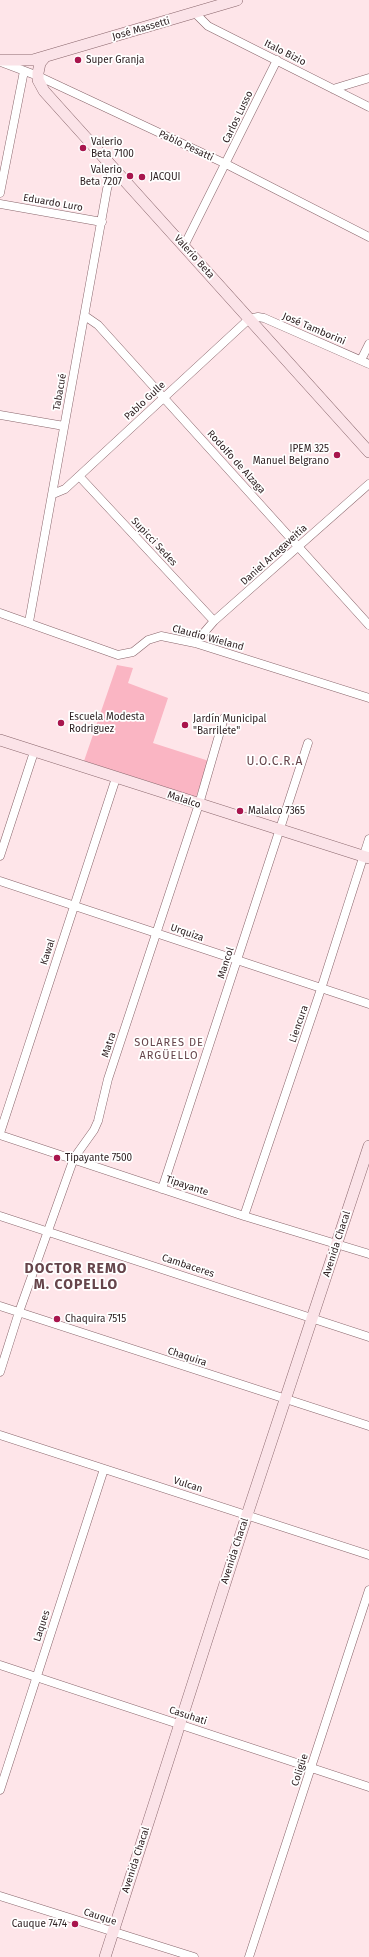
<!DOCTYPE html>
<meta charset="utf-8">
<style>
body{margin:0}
canvas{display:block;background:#fee5e9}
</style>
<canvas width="369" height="1957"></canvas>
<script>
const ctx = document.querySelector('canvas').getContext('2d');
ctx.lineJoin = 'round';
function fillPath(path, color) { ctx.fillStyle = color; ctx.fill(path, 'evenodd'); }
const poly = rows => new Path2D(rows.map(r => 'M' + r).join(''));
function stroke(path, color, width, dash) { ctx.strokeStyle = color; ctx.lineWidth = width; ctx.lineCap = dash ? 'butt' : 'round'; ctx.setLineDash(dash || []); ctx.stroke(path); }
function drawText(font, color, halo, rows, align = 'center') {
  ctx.font = font + ' "Fira Sans",sans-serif'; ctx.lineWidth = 3.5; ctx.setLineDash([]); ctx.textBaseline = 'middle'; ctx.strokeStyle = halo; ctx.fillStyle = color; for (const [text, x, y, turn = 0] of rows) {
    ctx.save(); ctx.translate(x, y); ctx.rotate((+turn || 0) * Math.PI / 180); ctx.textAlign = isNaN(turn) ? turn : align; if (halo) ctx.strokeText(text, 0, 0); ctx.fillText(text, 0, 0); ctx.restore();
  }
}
fillPath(poly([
 [117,665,133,668,128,683,168,698,153,743,209,761,196,797,84,761]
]), '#fab5c3');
const minor = poly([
 [195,13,208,26,369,107],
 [1,62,38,76,226,164,369,237],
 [333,89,369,78],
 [0,193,24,71],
 [0,204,102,222],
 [184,246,277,60],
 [85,316,98,325,369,625],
 [361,360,369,344],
 [0,415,64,426],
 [79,476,214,621],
 [53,494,65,489,249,319,258,317,264,318,369,364],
 [0,613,118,655,133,652,148,640,161,636,195,643,369,698],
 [29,622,107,189,113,167],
 [195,643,214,621,369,484],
 [0,856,34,752],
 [0,881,369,1004],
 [0,1133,116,778],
 [0,1135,244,1216,369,1254],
 [162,1189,308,743],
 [0,1216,369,1337],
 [244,1216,321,989,369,839],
 [0,1306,369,1426],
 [0,1372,19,1312,74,1158,94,1130,98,1121,108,1079,199,804,224,718],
 [0,1435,369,1555],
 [0,1665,369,1787],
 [0,1790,104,1469],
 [0,1896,194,1957],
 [249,1957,369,1590]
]);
const secondary = poly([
 [45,57,40,63,38,73,38,80,44,91,369,452],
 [0,60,33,60,237,0],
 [0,740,369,858],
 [105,1957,247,1515,369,1146]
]);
stroke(minor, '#88656b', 9);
stroke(secondary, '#88656b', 12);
stroke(minor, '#fff', 8);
stroke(secondary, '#fbe3e8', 11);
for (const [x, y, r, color] of [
 [78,60,4,"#a8154d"],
 [83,148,4,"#a8154d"],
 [130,176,4,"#a8154d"],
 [142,177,4,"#a8154d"],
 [337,455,4,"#a8154d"],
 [61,723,4,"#a8154d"],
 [185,725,4,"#a8154d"],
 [240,811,4,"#a8154d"],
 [57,1158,4,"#a8154d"],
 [57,1319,4,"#a8154d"],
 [75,1924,4,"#a8154d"]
]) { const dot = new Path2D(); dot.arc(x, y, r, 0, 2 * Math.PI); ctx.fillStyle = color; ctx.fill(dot); stroke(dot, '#fff', 1.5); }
drawText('10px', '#2f2123', '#fff', [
 ["José Massetti",141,29,-16],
 ["Italo Bizio",285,53,27],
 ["Carlos Lusso",238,117,-64],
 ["Pablo Pesatti",186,146,25],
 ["Eduardo Luro",53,203,10],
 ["Valerio Beta",194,257,48],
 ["José Tamborini",314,329,23],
 ["Tabacué",60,392,-80],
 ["Pablo Gulle",145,401,-43],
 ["Rodolfo de Alzaga",236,462,48],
 ["Supicci Sedes",154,542,47],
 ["Daniel Artagaveitía",274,555,-42],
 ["Claudio Wieland",208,638,15],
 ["Malalco",184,800,18],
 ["Urquiza",187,933,19],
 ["Kawal",48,952,-72],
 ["Mancol",226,963,-72],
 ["Liencura",299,1024,-71],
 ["Matra",109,1045,-72],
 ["Tipayante",187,1186,18],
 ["Avenida Chacal",337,1244,-72],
 ["Cambaceres",188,1266,18],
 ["Chaquira",187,1357,18],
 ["Vulcan",188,1485,18],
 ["Avenida Chacal",235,1551,-72],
 ["Laques",42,1626,-72],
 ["Casuhati",188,1716,18],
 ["Coligüe",300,1770,-72],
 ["Avenida Chacal",136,1860,-72],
 ["Cauque",100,1917,18]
]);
drawText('10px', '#2f2123', '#fff', [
 ["Super Granja",86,60],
 ["Valerio",91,142],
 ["Beta 7100",91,154],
 ["Valerio",122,170,"right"],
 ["Beta 7207",122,182,"right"],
 ["JACQUI",150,177],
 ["IPEM 325",329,449,"right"],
 ["Manuel Belgrano",329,461,"right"],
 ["Escuela Modesta",69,717],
 ["Rodriguez",69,729],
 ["Jardín Municipal",193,719],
 ["\"Barrilete\"",193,731],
 ["Malalco 7365",248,811],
 ["Tipayante 7500",65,1158],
 ["Chaquira 7515",65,1319],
 ["Cauque 7474",67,1924,"right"]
], 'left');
ctx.letterSpacing = '1px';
drawText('11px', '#66454b', '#fff', [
 ["SOLARES DE",169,1043],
 ["ARGÜELLO",169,1056]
]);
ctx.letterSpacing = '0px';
ctx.letterSpacing = '1px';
drawText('12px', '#66454b', '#fff', [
 ["U.O.C.R.A",275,762]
]);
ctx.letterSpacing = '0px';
ctx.letterSpacing = '1px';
drawText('bold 14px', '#66454b', '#fff', [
 ["DOCTOR REMO",76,1269],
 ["M. COPELLO",76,1285]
]);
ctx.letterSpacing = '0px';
</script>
